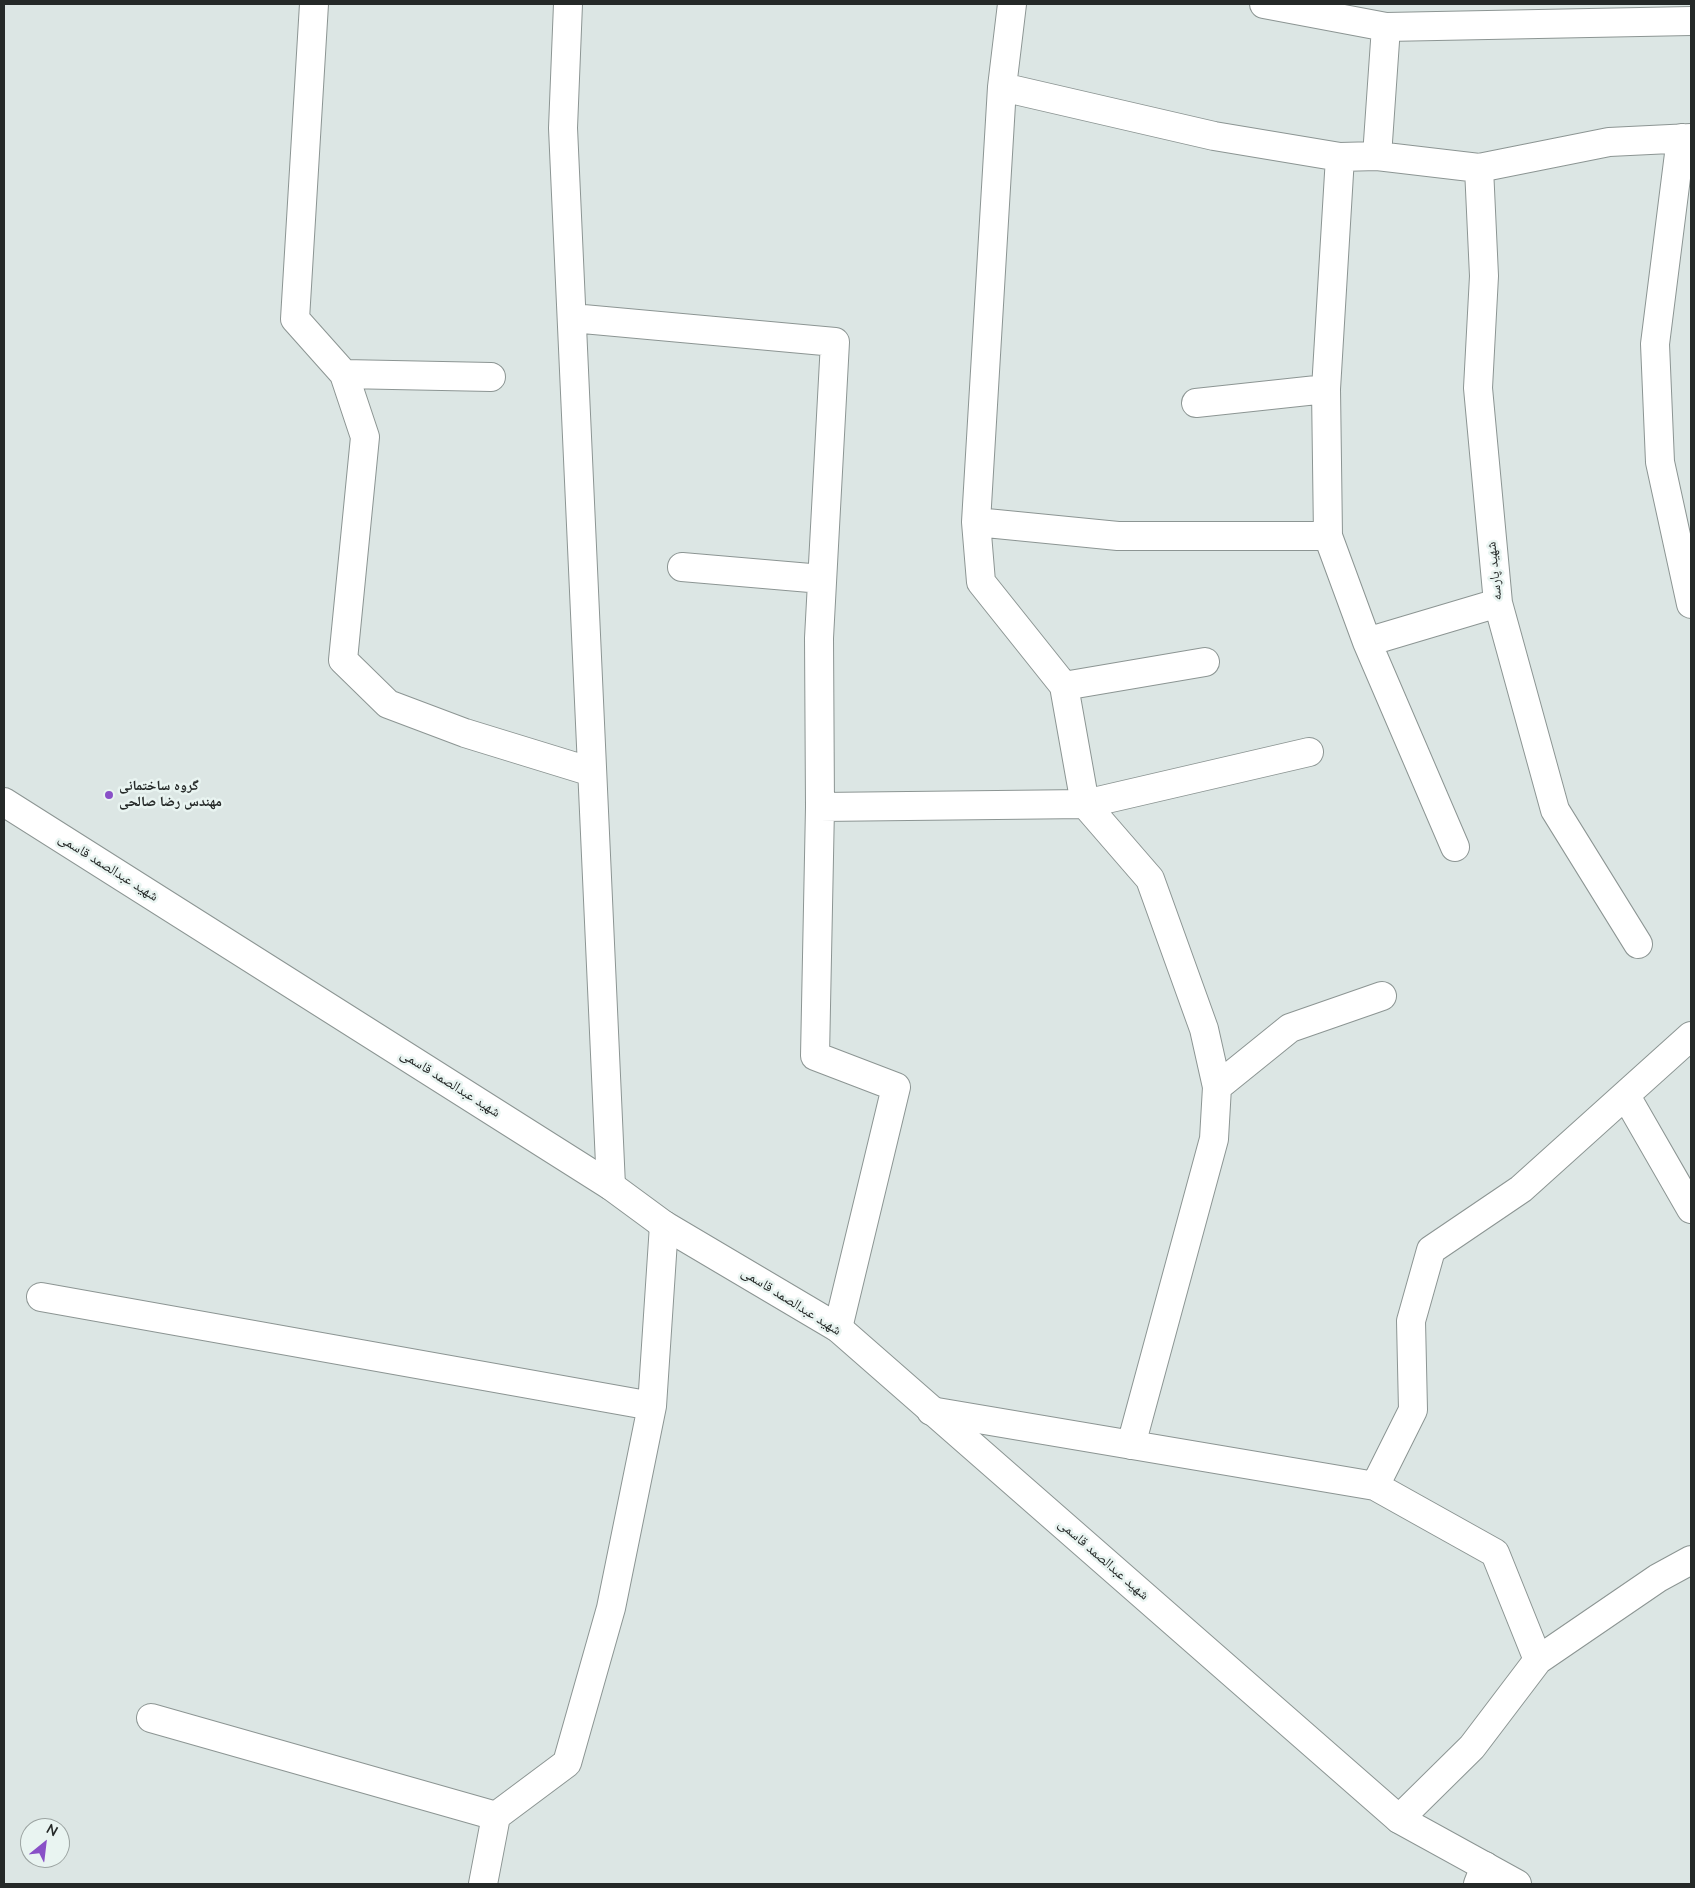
<!DOCTYPE html>
<meta charset="utf-8">
<style>
body{margin:0}
#map{position:relative;width:1695px;height:1888px;overflow:hidden;background:#dce6e4;font-family:"Nunito Sans",sans-serif}
canvas{display:block}
.frame{position:absolute;inset:0;border:5px solid #252928;pointer-events:none}
.north{position:absolute;left:20px;top:1818px;width:50px;height:50px;box-sizing:border-box;background:#e9f4f1;border:1px solid #9ba3a1;border-radius:50%;rotate:29deg;font-size:14px;font-weight:700;line-height:20px;text-align:center;color:#252928}
.north::after{content:'';display:block;margin:auto;width:18px;height:22px;background:#8950c7;clip-path:polygon(50% 0,100% 100%,50% 72%,0 100%)}
</style>
<div id="map">
<canvas width="1695" height="1888"></canvas>
<div class="frame"></div>
<div class="north">N</div>
</div>
<script>
const ctx = document.querySelector('canvas').getContext('2d');
ctx.lineJoin = 'round';
const poly = rows => new Path2D(rows.map(r => 'M' + r).join(''));
function stroke(path, color, width, dash) { ctx.strokeStyle = color; ctx.lineWidth = width; ctx.lineCap = dash ? 'butt' : 'round'; ctx.setLineDash(dash || []); ctx.stroke(path); }
function drawText(font, color, halo, rows, align = 'center') {
  ctx.font = font + ' "Nunito Sans","Noto Naskh Arabic",sans-serif'; ctx.lineWidth = 5; ctx.setLineDash([]); ctx.textBaseline = 'middle'; ctx.strokeStyle = halo; ctx.fillStyle = color; for (const [text, x, y, turn = 0] of rows) {
    ctx.save(); ctx.translate(x, y); ctx.rotate((+turn || 0) * Math.PI / 180); ctx.textAlign = isNaN(turn) ? turn : align; if (halo) ctx.strokeText(text, 0, 0); ctx.fillText(text, 0, 0); ctx.restore();
  }
}
const minor = poly([
 [314,4,295,319,344,374,365,437,343,660,388,704,465,733,592,772],
 [568,4,563,128,611,1186],
 [1012,4,1002,87,976,522,981,582,1064,686,1085,804,1150,879,1204,1029,1217,1087,1214,1139,1131,1445],
 [1264,4,1386,27,1691,21],
 [1002,87,1214,136,1340,157,1377,156,1479,168,1609,142,1691,138],
 [1681,138,1655,344,1660,462,1691,604],
 [1377,156,1386,27],
 [1340,157,1326,389,1328,536,1367,642,1498,603],
 [1479,168,1484,276,1478,388,1498,603,1555,810,1638,944],
 [572,318,835,342,819,638,820,807,815,1056,896,1087,838,1328],
 [344,374,491,377],
 [1196,403,1326,389],
 [976,522,1118,536,1328,536],
 [682,567,822,579],
 [1367,642,1455,847],
 [1064,686,1205,662],
 [820,807,1085,804,1309,752],
 [1217,1087,1290,1028,1382,996],
 [1626,1096,1691,1209],
 [41,1297,652,1406],
 [931,1411,1375,1486,1495,1553,1538,1660],
 [1375,1486,1413,1410,1411,1321,1431,1250,1521,1189,1691,1036],
 [151,1718,496,1816],
 [1399,1819,1472,1747,1538,1660,1658,1578,1691,1560],
 [483,1884,496,1816,567,1763,611,1608,652,1406,664,1225],
 [1478,1884,1485,1866]
]);
const tertiary = poly([
 [4,802,611,1186,664,1225,838,1328,1399,1819,1517,1884]
]);
stroke(minor, '#8c9593', 30);
stroke(tertiary, '#8c9593', 30);
stroke(minor, '#fff', 28);
stroke(tertiary, '#fff', 28);
for (const [x, y, r, color] of [
 [109,795,5,"#8950c7"]
]) { const dot = new Path2D(); dot.arc(x, y, r, 0, 2 * Math.PI); ctx.fillStyle = color; ctx.fill(dot); stroke(dot, '#e9f4f1', 2); }
drawText('14px', '#252928', '#e9f4f1', [
 ["شهید پارسه",1495,571,-96],
 ["شهید عبدالصمد قاسمی",108,868,32],
 ["شهید عبدالصمد قاسمی",450,1084,32],
 ["شهید عبدالصمد قاسمی",791,1302,32],
 ["شهید عبدالصمد قاسمی",1103,1560,41]
]);
drawText('bold 14px', '#252928', '#e9f4f1', [
 ["گروه ساختمانی",119,787],
 ["مهندس رضا صالحی",119,803]
], 'left');
</script>
